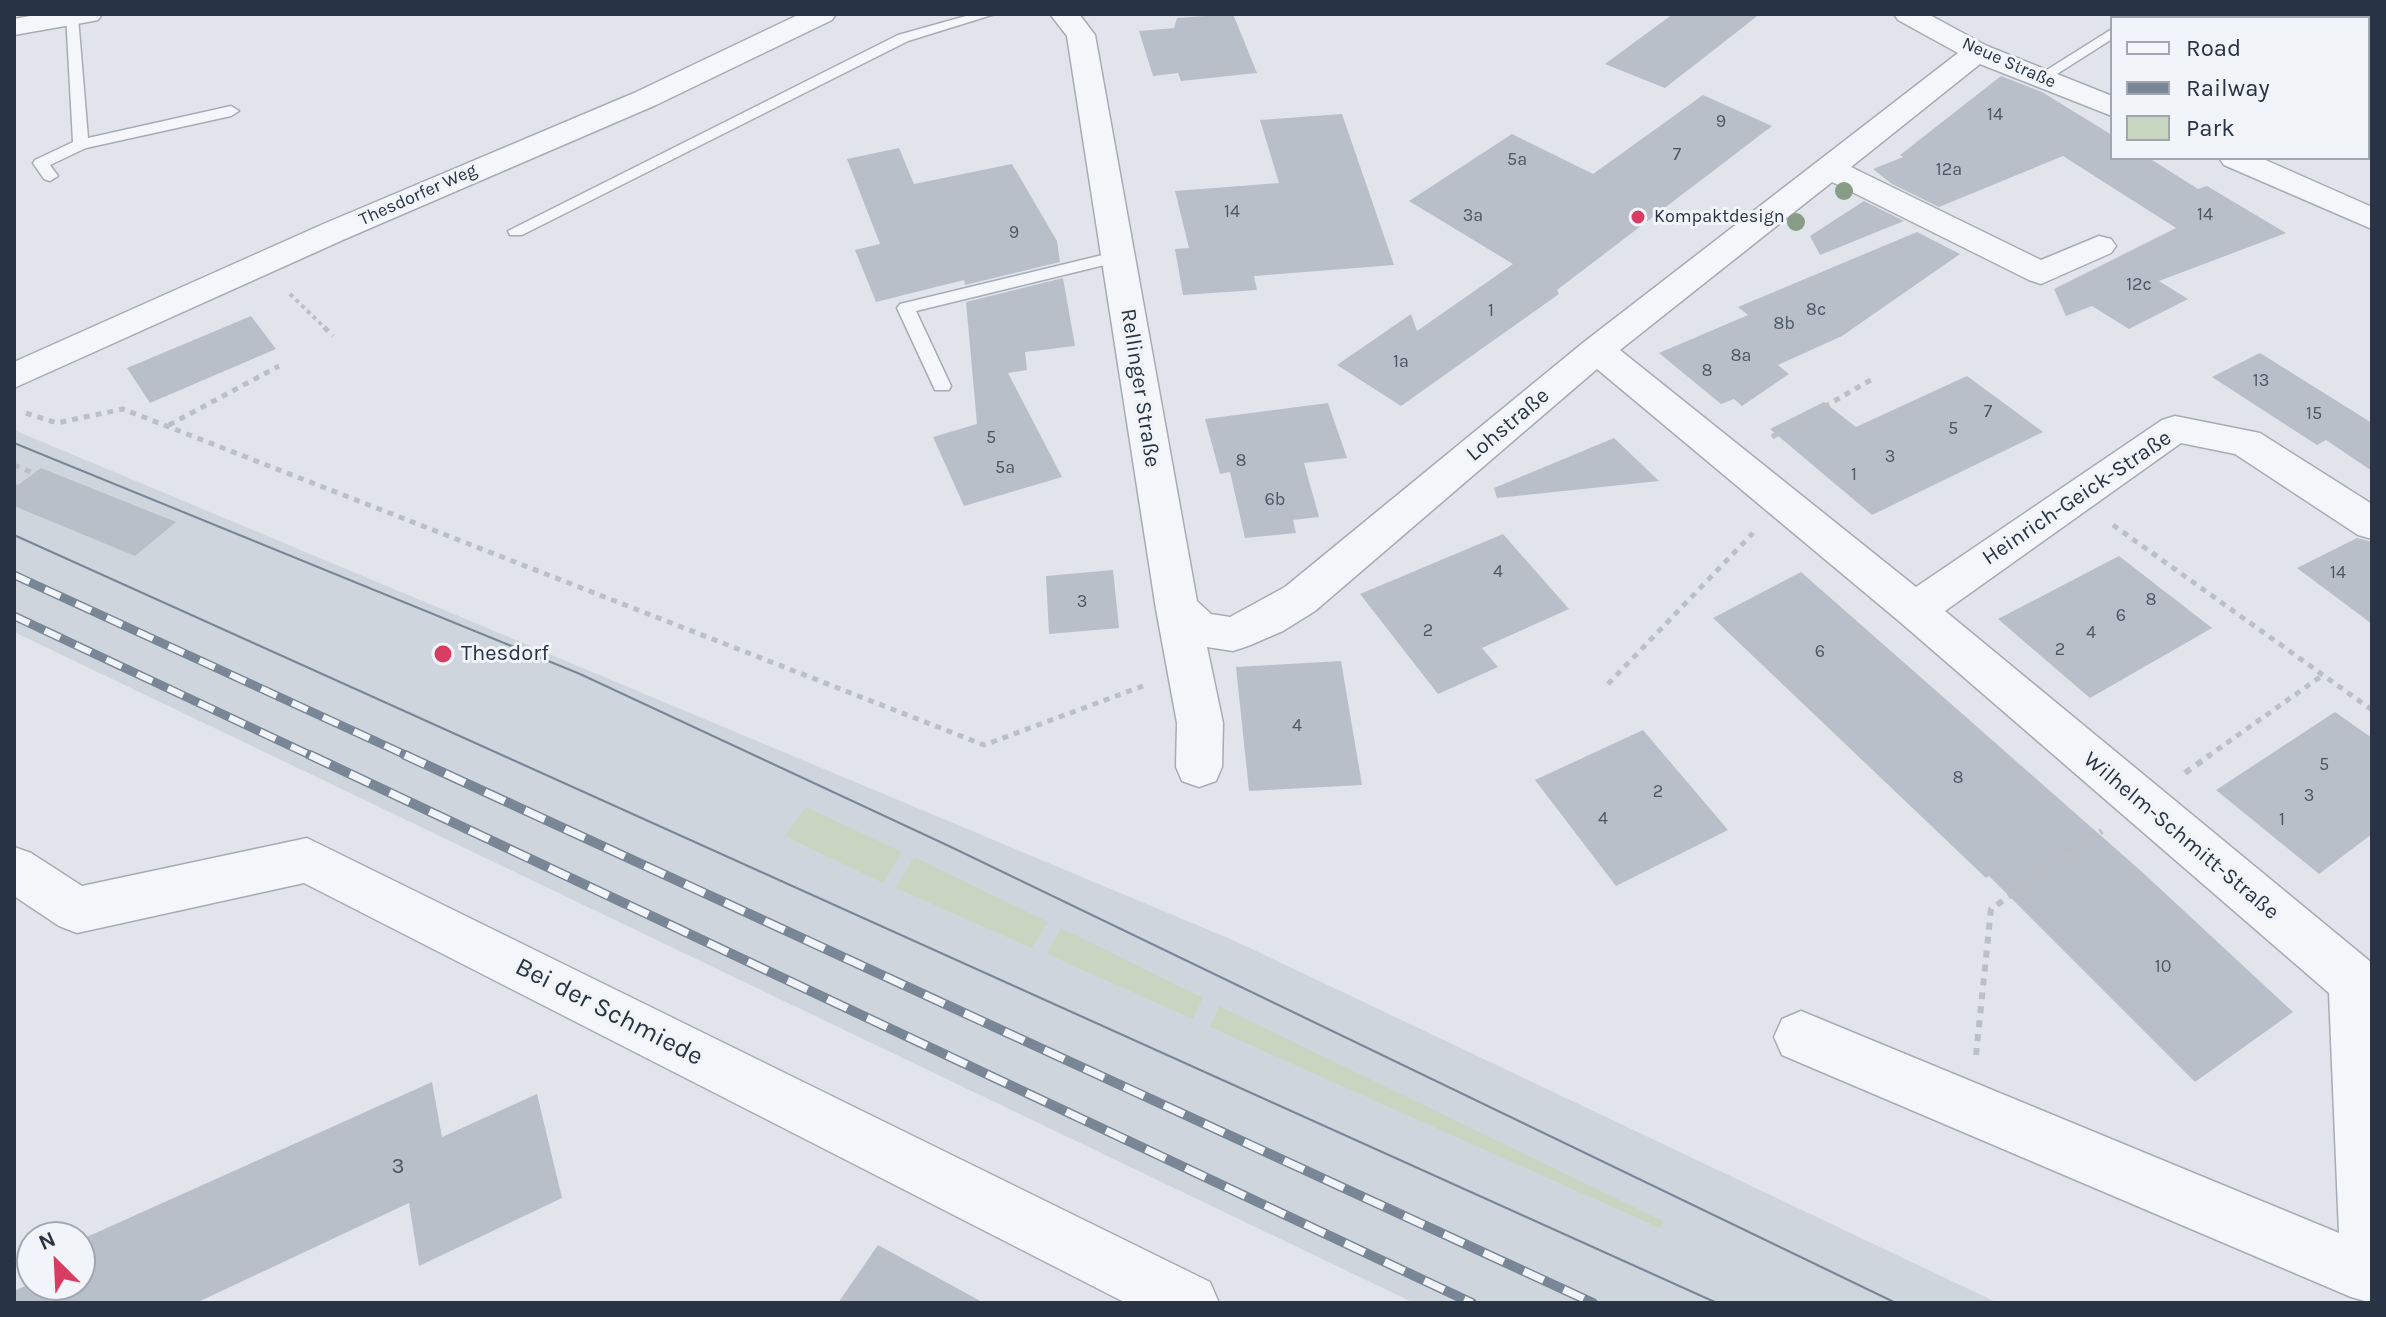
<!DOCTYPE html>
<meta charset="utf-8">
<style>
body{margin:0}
#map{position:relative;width:2386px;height:1317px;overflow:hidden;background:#e1e5eb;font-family:Karla,sans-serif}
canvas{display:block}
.frame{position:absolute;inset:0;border:16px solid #283444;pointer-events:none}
.legend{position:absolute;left:2110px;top:16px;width:260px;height:144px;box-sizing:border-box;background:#f1f4f8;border:2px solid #a1a7b0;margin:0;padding:10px 14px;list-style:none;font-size:24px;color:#283444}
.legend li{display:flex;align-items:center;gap:16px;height:40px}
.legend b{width:40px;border:2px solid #a1a7b0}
.north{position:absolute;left:16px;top:1221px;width:80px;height:80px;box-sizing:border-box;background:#f1f4f8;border:2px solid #a1a7b0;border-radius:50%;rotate:336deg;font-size:22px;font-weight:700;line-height:32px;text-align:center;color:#283444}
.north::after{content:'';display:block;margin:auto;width:28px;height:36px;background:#d83d61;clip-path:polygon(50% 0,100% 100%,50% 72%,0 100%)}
</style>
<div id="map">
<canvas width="2386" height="1317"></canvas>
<div class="frame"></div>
<ul class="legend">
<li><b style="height:10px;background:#f4f6f9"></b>Road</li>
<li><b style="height:10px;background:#798696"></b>Railway</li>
<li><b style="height:22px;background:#c8d5c1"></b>Park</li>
</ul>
<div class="north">N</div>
</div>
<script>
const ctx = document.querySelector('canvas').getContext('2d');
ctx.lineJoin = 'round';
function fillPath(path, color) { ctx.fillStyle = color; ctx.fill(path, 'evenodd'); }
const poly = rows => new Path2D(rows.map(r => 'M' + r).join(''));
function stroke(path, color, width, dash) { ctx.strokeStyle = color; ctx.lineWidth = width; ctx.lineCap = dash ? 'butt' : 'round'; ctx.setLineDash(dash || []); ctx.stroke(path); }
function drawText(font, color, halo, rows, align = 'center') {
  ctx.font = font + ' Karla,sans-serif'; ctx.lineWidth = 6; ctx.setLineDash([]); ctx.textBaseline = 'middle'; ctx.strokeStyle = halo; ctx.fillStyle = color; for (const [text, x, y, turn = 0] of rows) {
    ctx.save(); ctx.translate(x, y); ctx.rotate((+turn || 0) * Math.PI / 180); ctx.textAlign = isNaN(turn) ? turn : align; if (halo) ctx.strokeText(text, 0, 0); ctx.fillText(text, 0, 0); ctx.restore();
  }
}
fillPath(poly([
 [14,430,1235,941,1998,1303,1414,1303,14,632]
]), '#cfd5dd');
fillPath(poly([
 [806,807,902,852,883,883,785,836],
 [914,857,1048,922,1032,948,896,888],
 [1061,928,1203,998,1193,1019,1047,954],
 [1219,1006,1663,1221,1662,1229,1210,1027]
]), '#c8d5c1');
fillPath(poly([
 [1233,14,1257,73,1181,81,1178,73,1153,76,1139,31,1174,28,1177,18],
 [1673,14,1760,14,1665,88,1605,64],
 [2001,76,2042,92,2112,135,2112,158,2149,158,2198,189,2207,186,2286,233,2159,281,2188,299,2129,329,2092,306,2066,316,2054,289,2176,228,2063,156,1939,207,1892,184,1873,169,1903,157,1900,155],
 [1703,95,1772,126,1557,290,1559,294,1401,406,1337,365,1411,314,1417,331,1513,264,1409,201,1512,134,1593,174],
 [1342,114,1394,265,1254,276,1257,290,1183,295,1175,249,1189,248,1175,191,1279,183,1260,120],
 [899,148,914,184,1012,164,1057,241,1060,262,965,285,964,280,876,302,855,250,880,244,847,159],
 [1864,201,1904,221,1820,255,1810,236],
 [1917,232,1960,254,1842,336,1778,365,1789,374,1742,406,1734,399,1721,404,1659,353,1748,315,1738,307],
 [1063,278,1075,346,1025,352,1027,370,1008,373,1062,477,964,506,933,437,977,424,966,302],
 [251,316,276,349,150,403,127,368],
 [2260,353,2372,423,2372,471,2326,440,2317,445,2212,377],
 [1967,376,2043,432,1872,515,1770,429,1824,402,1856,427],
 [1328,403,1347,458,1304,463,1319,517,1293,520,1296,533,1245,538,1230,472,1220,474,1205,419],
 [1614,438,1659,481,1497,498,1494,488],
 [41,468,176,522,135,556,14,506,14,488],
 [1503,534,1569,609,1482,648,1498,667,1438,694,1360,594],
 [2357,538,2372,542,2372,624,2297,568],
 [2119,556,2212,628,2090,698,1998,619],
 [1113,570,1119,628,1049,634,1046,576],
 [1801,572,2141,871,2293,1012,2195,1082,1989,876,1986,878,1713,618],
 [1341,661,1362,785,1249,791,1236,667],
 [2335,712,2372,738,2372,834,2319,874,2216,790],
 [1643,730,1728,830,1616,886,1535,780],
 [432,1082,442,1137,537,1094,562,1198,419,1266,409,1203,196,1303,14,1303,14,1291,32,1283,80,1285,80,1240],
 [878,1245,984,1303,838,1303]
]), '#b8bfc9');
const service = poly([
 [66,14,78,17,88,138,231,106,239,111,231,116,86,148,50,165,58,176,50,181,44,179,33,163,35,160,73,142,66,14],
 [973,14,995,14,908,41,522,235,510,235,508,231,898,35,973,14],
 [2133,14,2149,14,2145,18,2129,18,2133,14],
 [2112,29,2112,39,2046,81,2041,82,2034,78,2112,29],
 [2372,75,2372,85,2368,86,2368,76,2372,75],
 [1119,251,1127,256,1125,260,916,311,951,386,949,390,935,390,897,308,900,304,1119,251]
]);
const minor = poly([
 [41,14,102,14,98,20,88,22,14,35,14,19,41,14],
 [1050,14,1079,14,1095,35,1197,601,1211,614,1230,617,1285,587,1584,342,1958,53,1898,20,1894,14,1928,14,1987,46,2112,96,2112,116,1980,64,1851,167,2041,260,2099,236,2111,239,2116,246,2111,253,2041,284,2029,280,1832,182,1620,350,1916,587,2162,420,2175,416,2260,433,2372,504,2372,539,2358,535,2235,454,2181,443,1945,611,2372,963,2372,1303,2351,1297,1782,1055,1774,1037,1782,1019,1801,1011,2339,1233,2329,993,1900,622,1597,369,1315,611,1283,631,1248,646,1233,651,1207,647,1223,723,1222,767,1216,781,1199,787,1182,781,1176,767,1177,723,1156,609,1067,36,1050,14],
 [2219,158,2261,158,2372,207,2372,229,2224,165,2219,158],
 [307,838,1210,1282,1219,1303,1126,1303,304,883,77,933,59,926,14,896,14,847,31,853,82,886,307,838]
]);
const tertiary = poly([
 [800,14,836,14,832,20,656,105,345,239,14,388,14,362,321,225,634,93,800,14]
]);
stroke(service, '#a6acb6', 3);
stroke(minor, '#a6acb6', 3);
stroke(tertiary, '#a6acb6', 3);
stroke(poly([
 [290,294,326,329]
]), '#bbc0c6', 4, [4, 4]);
stroke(poly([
 [324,327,333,336],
 [26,413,57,423,123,409,984,745,1143,686],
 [169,425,279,366],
 [1772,437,1876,377],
 [14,465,38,475],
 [14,486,20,488],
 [2113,525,2372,710],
 [1608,684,1753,533],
 [2207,757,2323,675]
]), '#bbc0c6', 5, [6, 6]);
stroke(poly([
 [2185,773,2210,755],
 [1976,1055,1991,909,2102,831]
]), '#bbc0c6', 6, [7, 7]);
fillPath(service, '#f4f6f9');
fillPath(minor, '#f4f6f9');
fillPath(tertiary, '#f4f6f9');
stroke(poly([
 [14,443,580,674,951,847,1896,1303],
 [14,535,1717,1303]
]), '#798696', 2);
const railFar1 = poly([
 [14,575,410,757],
 [14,616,314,757]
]);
const rail = poly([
 [310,755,1472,1303],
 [405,755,1593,1303]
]);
stroke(railFar1, '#798696', 9);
stroke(rail, '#798696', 10);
stroke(railFar1, '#f1f4f8', 6, [17]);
stroke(rail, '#f1f4f8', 7, [22]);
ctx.fillStyle = '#889c86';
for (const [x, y] of [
 [1844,191],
 [1796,222]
]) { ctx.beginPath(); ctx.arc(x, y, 9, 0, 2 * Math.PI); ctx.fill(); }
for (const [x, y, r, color] of [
 [1638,217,8,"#d83d61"],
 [443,654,10,"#d83d61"]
]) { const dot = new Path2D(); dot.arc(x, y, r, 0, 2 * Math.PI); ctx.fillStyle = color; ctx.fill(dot); stroke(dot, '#f1f4f8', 3); }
drawText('18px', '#283444', '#f1f4f8', [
 ["Neue Straße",2009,63,24],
 ["Thesdorfer Weg",418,195,-24]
]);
drawText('18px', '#4c5765', null, [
 ["14",1995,115],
 ["9",1721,122],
 ["7",1677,155],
 ["5a",1517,160],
 ["12a",1949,170],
 ["14",1232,212],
 ["14",2205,215],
 ["3a",1473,216],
 ["9",1014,233],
 ["12c",2139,285],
 ["8c",1816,310],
 ["1",1491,311],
 ["8b",1784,324],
 ["8a",1741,356],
 ["1a",1401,362],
 ["8",1707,371],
 ["13",2261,381],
 ["7",1988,412],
 ["15",2314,414],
 ["5",1953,429],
 ["5",991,438],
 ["3",1890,457],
 ["8",1241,461],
 ["5a",1005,468],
 ["1",1854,475],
 ["6b",1275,500],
 ["4",1498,572],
 ["14",2338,573],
 ["8",2151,600],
 ["3",1082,602],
 ["6",2121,616],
 ["2",1428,631],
 ["4",2091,633],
 ["2",2060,650],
 ["6",1820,652],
 ["4",1297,726],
 ["5",2324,765],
 ["8",1958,778],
 ["2",1658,792],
 ["3",2309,796],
 ["4",1603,819],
 ["1",2282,820],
 ["10",2163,967]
]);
drawText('18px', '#283444', '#f1f4f8', [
 ["Kompaktdesign",1654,217]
], 'left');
drawText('22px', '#283444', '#f1f4f8', [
 ["Rellinger Straße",1140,388,81],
 ["Lohstraße",1508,425,-40],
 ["Heinrich-Geick-Straße",2077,498,-34],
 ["Wilhelm-Schmitt-Straße",2181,836,40]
]);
drawText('22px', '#283444', '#f1f4f8', [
 ["Thesdorf",461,654]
], 'left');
drawText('22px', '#4c5765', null, [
 ["3",398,1167]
]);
drawText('26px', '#283444', '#f1f4f8', [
 ["Bei der Schmiede",609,1012,27]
]);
</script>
